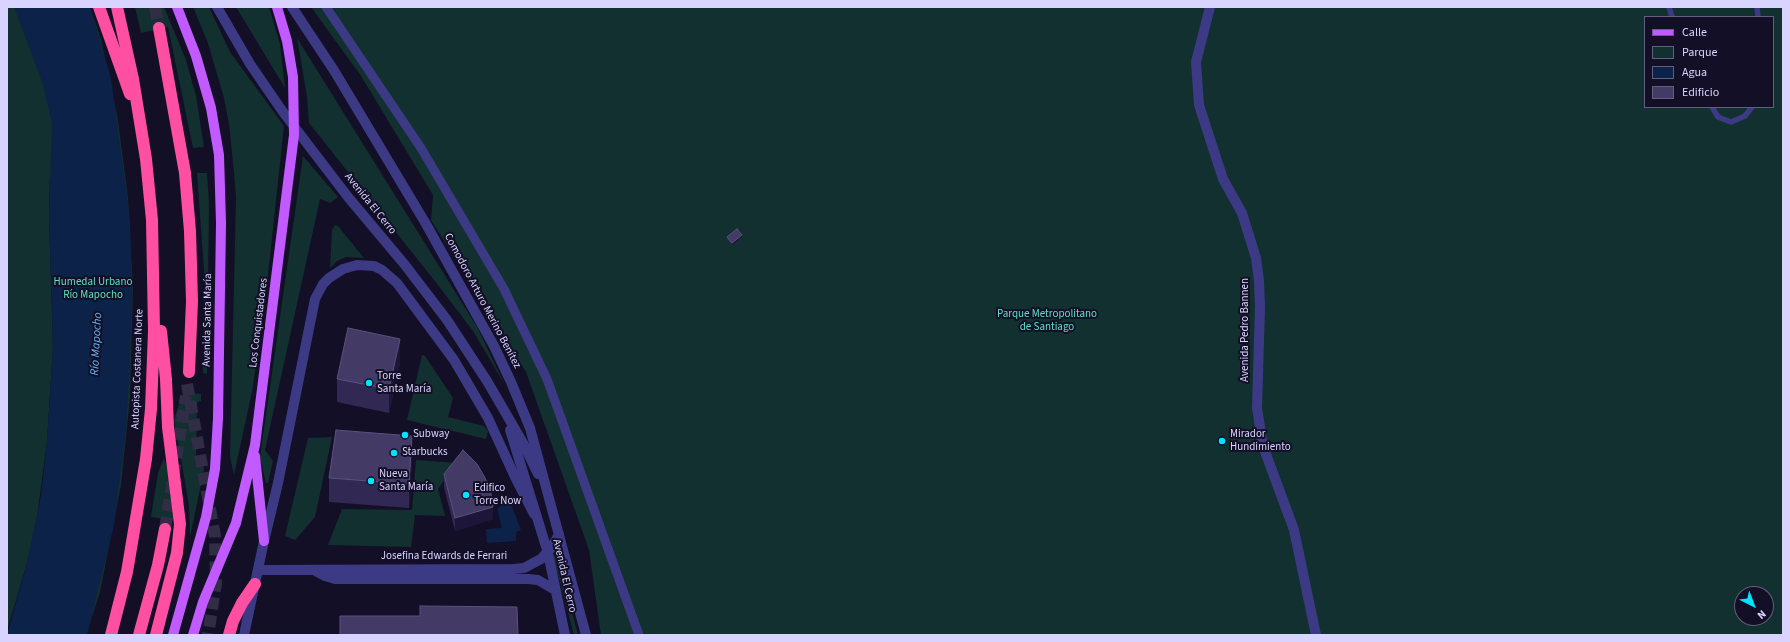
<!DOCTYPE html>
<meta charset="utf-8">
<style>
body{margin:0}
#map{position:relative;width:1790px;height:642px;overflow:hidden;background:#130f26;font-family:"Source Sans 3",sans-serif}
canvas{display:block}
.frame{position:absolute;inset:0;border:8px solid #d9d4ff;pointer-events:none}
.legend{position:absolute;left:1644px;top:16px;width:130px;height:92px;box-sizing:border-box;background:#130f26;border:1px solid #625e7d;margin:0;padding:5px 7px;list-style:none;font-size:12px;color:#d9d4ff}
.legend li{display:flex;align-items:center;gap:8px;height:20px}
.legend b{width:20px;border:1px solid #625e7d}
.north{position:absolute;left:1734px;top:586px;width:40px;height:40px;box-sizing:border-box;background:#130f26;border:1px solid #625e7d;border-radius:50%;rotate:138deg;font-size:11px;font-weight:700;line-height:16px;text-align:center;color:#d9d4ff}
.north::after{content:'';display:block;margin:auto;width:14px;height:18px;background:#00e5ff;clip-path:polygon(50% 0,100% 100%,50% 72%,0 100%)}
</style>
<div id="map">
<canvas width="1790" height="642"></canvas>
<div class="frame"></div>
<ul class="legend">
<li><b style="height:5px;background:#c25bff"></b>Calle</li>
<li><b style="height:11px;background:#12302f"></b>Parque</li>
<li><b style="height:11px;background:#0c2248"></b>Agua</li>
<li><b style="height:11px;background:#433a66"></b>Edificio</li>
</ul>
<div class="north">N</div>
</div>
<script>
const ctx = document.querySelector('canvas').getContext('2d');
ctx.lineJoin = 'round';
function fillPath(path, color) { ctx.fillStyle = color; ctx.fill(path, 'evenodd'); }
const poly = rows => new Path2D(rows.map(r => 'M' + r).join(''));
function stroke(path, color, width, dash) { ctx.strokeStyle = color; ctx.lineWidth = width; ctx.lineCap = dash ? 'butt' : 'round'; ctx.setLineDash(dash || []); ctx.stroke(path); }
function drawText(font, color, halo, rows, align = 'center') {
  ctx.font = font + ' "Source Sans 3",sans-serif'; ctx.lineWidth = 4; ctx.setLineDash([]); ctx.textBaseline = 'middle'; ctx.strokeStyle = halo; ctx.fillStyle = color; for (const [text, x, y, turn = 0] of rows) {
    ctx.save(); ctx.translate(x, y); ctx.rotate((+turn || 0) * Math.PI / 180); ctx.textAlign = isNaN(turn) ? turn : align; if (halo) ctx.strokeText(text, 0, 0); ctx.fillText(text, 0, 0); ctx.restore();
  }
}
fillPath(poly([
 [7,7,90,7,101,39,118,120,128,198,133,288,130,397,121,485,100,592,86,635,18,607,43,499,54,351,50,176,49,215,53,348,47,441,36,525,27,563,7,631],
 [135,7,164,7,186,60,196,96,204,147,193,148,168,27,141,33],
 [193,7,209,7,230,52,284,126,264,312,252,392,234,475,230,457,236,198,234,172,229,124,224,98,208,43],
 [236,7,269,7,280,44,285,88],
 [311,7,1783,7,1783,635,601,635,589,550,526,372,431,220,433,195,361,76],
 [1645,17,1773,17,1773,107,1645,107],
 [1742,594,1766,594,1766,618,1742,618],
 [297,38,477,327,505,385,473,331,438,285,309,123,307,97],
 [303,156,338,197,330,203,320,199,265,450,273,461,268,483,266,483,260,457],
 [197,173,207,173,209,203,207,374,203,373,204,270],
 [335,225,338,226,364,258,346,257,337,261,330,268,332,230],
 [422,355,425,356,453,398,448,417,484,426,488,431,486,439,407,420],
 [189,393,201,394,201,401,197,402,196,456,198,461,203,463,204,470,190,537,189,505,174,420,181,398],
 [332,437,315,517,295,540,285,536,308,438],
 [164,458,171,481,173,520,151,517,158,473],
 [416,460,457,463,438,489,445,516,415,515,411,547,328,545,342,509,412,510],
 [557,554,578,635,574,635,553,556]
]), '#12302f');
fillPath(poly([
 [14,7,90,7,111,78,130,220,132,298,129,379,126,430,114,525,87,635,7,635,27,563,41,495,47,441,53,348,49,215,52,123,42,82],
 [509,499,521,530,516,532,516,541,487,543,486,529,502,528,497,509]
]), '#0c2248');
stroke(poly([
 [155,7,159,28],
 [187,384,215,536,216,583,208,635],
 [165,529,186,396]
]), '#312d47', 12, [12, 6]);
stroke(poly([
 [1669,7,1672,17],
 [1757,7,1758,17],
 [1712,107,1718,117,1731,122,1745,116,1752,107]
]), '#3d3a85', 5.5);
stroke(poly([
 [326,7,421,148,504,289,547,379,639,635]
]), '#3d3a85', 9);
stroke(poly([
 [1210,7,1196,62,1199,105,1223,179,1242,213,1256,258,1259,281,1260,307,1257,408,1263,446,1294,530,1316,635],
 [264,541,278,483,315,299,323,284,329,278,343,269,357,265,374,266,382,270,397,283,454,360,488,418,515,477,534,514]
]), '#3d3a85', 10);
stroke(poly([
 [217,7,250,64,283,112,348,197,405,265,447,320,487,381,523,443,538,474],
 [292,7,335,72,426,224,494,346,511,382,530,428,586,635],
 [510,430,548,553,565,635],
 [258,570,513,569,524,568,541,559,552,547,559,534],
 [314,570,325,576,335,579,528,579,538,580,555,590],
 [244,635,264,541]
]), '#3d3a85', 10);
stroke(poly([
 [255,456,264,541],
 [173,635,206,517,215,469,218,418,221,223,219,155,211,108,196,56,177,7],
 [193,635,203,602,236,523,255,445,260,405,294,135,293,77,287,41,277,7]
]), '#c25bff', 10);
stroke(poly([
 [99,7,130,94],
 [159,28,185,173,190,231,192,301,189,372],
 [111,635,127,572,146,459,151,409,154,331,152,220,146,159,133,79,117,7],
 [139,635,158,565,165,529],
 [156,635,177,553,180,524,168,427,166,379,161,331],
 [229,635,233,621,242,603,255,584]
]), '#ff4fa3', 12);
fillPath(poly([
 [727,237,742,237,732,245,727,239],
 [400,363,389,413,337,402,337,379],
 [412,460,409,508,329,502,329,478],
 [444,474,493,519,455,531,444,487]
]), '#312854');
fillPath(poly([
 [742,235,742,237,732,245,732,243],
 [400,339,400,363,389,413,389,389],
 [412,436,412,460,409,508,409,484],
 [493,507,493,519,455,531,455,518]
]), '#1d163a');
const building = poly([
 [737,229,742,235,732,243,727,237,737,229],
 [348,328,400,339,389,389,337,379,348,328],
 [336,430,412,436,409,484,329,478,336,430],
 [463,450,477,464,484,476,490,488,493,507,455,518,444,474,463,450],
 [420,606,517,607,518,635,340,635,340,616,420,616,420,606]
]);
fillPath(building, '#433a66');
stroke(building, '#5a527e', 1);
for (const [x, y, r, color] of [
 [369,383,4,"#00e5ff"],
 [405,435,4,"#00e5ff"],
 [1222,441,4,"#00e5ff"],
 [394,453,4,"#00e5ff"],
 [371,481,4,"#00e5ff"],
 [466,495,4,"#00e5ff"]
]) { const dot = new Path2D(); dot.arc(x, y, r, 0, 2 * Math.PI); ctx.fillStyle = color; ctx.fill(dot); stroke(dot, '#130f26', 1.5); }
drawText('11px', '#d9d4ff', '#130f26', [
 ["Avenida El Cerro",370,204,51],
 ["Comodoro Arturo Merino Benítez",482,301,62],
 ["Avenida Santa María",208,320,-89],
 ["Los Conquistadores",259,323,-83],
 ["Avenida Pedro Bannen",1246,330,-90],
 ["Autopista Costanera Norte",138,369,-88],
 ["Josefina Edwards de Ferrari",444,557],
 ["Avenida El Cerro",564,576,77]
]);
drawText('11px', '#5fe0c0', '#130f26', [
 ["Humedal Urbano",93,283],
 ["Río Mapocho",93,296],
 ["Parque Metropolitano",1047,315],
 ["de Santiago",1047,328]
]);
drawText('11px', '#d9d4ff', '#130f26', [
 ["Torre",377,377],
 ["Santa María",377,390],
 ["Subway",413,435],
 ["Mirador",1230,435],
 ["Hundimiento",1230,448],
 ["Starbucks",402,453],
 ["Nueva",379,475],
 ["Santa María",379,488],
 ["Edifico",474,489],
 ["Torre Now",474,502]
], 'left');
drawText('italic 12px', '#62b6ff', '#130f26', [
 ["Río Mapocho",97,344,-87]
]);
</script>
